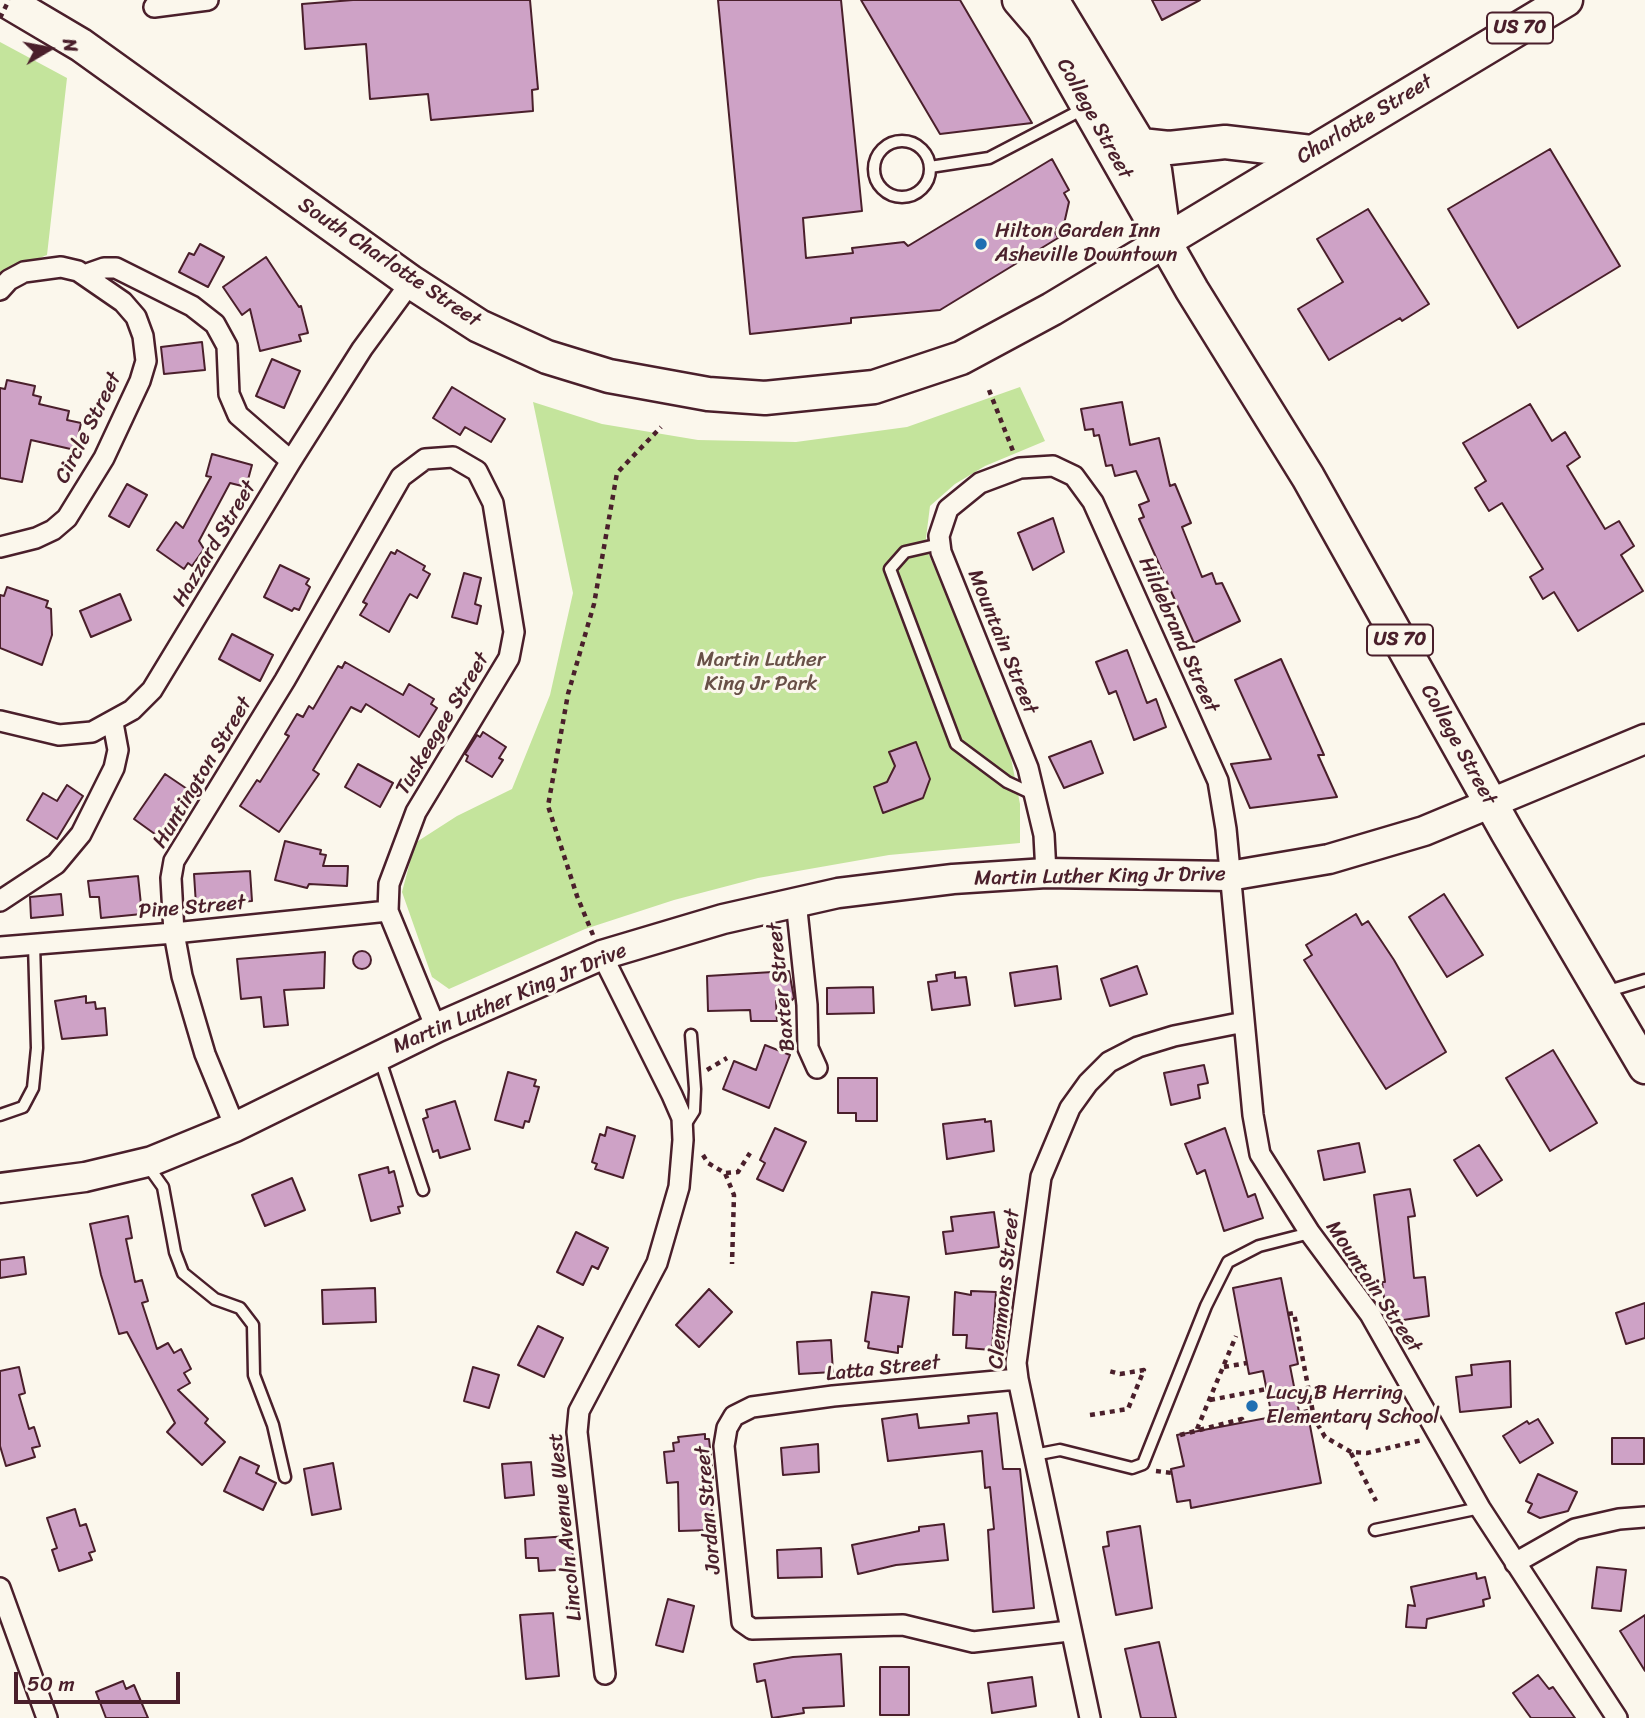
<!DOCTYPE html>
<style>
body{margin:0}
#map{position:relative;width:1645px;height:1718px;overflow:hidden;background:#fbf7ec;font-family:Sriracha,sans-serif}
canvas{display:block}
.north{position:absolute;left:14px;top:14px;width:70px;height:70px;-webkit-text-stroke:5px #fbf7ec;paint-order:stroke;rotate:80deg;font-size:19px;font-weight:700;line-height:28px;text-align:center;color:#4a1f2b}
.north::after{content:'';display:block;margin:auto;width:24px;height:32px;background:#4a1f2b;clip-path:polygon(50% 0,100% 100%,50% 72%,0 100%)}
.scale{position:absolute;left:14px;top:1672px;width:166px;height:32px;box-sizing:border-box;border:4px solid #4a1f2b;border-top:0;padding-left:9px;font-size:21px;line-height:24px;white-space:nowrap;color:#4a1f2b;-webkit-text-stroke:5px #fbf7ec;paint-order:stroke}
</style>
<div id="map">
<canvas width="1645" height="1718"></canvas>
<div class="north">N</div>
<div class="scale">50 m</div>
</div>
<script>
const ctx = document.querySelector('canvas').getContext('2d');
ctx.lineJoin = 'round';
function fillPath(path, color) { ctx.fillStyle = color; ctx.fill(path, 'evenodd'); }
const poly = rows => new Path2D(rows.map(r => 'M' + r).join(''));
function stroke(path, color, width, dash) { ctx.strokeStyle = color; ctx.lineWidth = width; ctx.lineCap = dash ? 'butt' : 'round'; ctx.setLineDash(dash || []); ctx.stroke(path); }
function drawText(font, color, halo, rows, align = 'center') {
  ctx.font = font + ' Sriracha,sans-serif'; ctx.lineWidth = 6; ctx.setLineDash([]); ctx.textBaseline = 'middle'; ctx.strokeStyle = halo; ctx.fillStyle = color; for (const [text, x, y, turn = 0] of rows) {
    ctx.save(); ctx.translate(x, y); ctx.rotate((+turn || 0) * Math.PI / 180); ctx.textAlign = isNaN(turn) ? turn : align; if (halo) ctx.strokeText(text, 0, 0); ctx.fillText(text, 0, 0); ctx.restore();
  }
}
fillPath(poly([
 [0,42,67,78,47,255,10,270,0,278],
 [1020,387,1045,441,985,466,955,484,930,506,925,546,977,664,1011,758,1020,804,1020,843,889,855,758,878,674,900,585,929,449,989,432,977,402,892,415,843,457,816,512,789,550,695,573,593,533,402,602,424,698,440,796,442,907,427]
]), '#c4e49c');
const building = poly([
 [353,0,530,0,538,89,532,90,533,111,431,120,428,94,370,99,366,44,305,49,302,4,353,0],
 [718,0,841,0,862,211,803,218,806,258,853,253,852,248,904,242,908,246,1052,159,1069,190,1064,193,1069,202,1064,224,1054,230,1058,238,940,310,851,318,851,323,750,334,718,0],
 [861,0,960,0,1032,123,940,134,861,0],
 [1152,0,1200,0,1162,20,1152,0],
 [1550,149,1620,266,1518,328,1448,209,1550,149],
 [1368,209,1429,304,1402,321,1400,318,1329,360,1298,309,1343,282,1317,239,1368,209],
 [200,244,224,257,208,287,179,272,189,253,194,255,200,244],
 [266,257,299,307,301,306,308,333,299,335,301,341,260,351,250,309,242,315,223,287,266,257],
 [202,342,205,370,164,374,161,347,202,342],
 [272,359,300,371,284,408,256,396,272,359],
 [7,380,35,386,33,395,41,397,39,404,69,411,67,420,81,423,75,450,31,440,22,482,0,478,0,388,5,389,7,380],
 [452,387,505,419,491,442,465,427,460,435,433,418,452,387],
 [1122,402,1130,445,1159,438,1170,486,1175,484,1191,523,1182,527,1202,577,1212,573,1216,584,1222,583,1240,621,1194,643,1139,519,1144,517,1139,505,1149,501,1136,471,1115,476,1112,465,1106,466,1099,435,1094,436,1093,429,1085,430,1081,409,1122,402],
 [1530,404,1552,441,1565,432,1580,457,1567,466,1605,529,1619,521,1634,546,1621,555,1643,591,1578,631,1554,592,1543,599,1530,577,1543,569,1502,503,1489,511,1475,488,1486,481,1463,443,1530,404],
 [212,454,252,465,246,487,230,483,199,541,204,549,192,566,188,563,184,569,157,550,176,522,183,528,211,477,206,476,212,454],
 [127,484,147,495,129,527,109,516,127,484],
 [1053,518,1064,552,1033,570,1018,533,1053,518],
 [397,550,425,566,423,570,430,574,417,598,410,594,408,597,389,632,360,615,367,604,363,602,391,552,395,554,397,550],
 [280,565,309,579,306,584,310,587,299,610,294,608,292,611,264,597,280,565],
 [464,573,481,578,475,604,481,606,477,624,452,617,464,573],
 [7,587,48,601,46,607,51,609,52,635,42,665,0,648,0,595,4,596,7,587],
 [120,594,131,620,91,637,80,611,120,594],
 [232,634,273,655,260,681,219,659,232,634],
 [1127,650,1147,703,1156,699,1166,727,1134,740,1116,691,1109,694,1096,662,1127,650],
 [1281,659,1324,755,1318,755,1337,797,1250,808,1231,764,1271,759,1235,680,1281,659],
 [345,662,403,695,409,684,434,699,431,704,437,708,419,737,366,704,361,712,351,707,313,770,319,774,279,832,240,806,257,780,260,782,289,736,285,734,297,714,303,717,309,706,313,709,338,666,342,668,345,662],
 [483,732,506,747,499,758,503,760,492,777,466,761,468,756,465,754,477,735,480,737,483,732],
 [1091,741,1103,773,1064,788,1049,757,1091,741],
 [916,742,930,779,923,798,883,813,874,787,887,782,895,766,889,752,916,742],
 [358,764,393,783,380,807,345,787,358,764],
 [165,774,196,795,184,813,178,809,159,837,134,819,165,774],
 [67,785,83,796,57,839,27,820,43,793,57,801,67,785],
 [285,841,321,850,320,854,326,855,323,866,348,866,347,886,309,884,307,888,275,880,285,841],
 [250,871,252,901,196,905,194,874,250,871],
 [138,876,142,914,101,918,99,897,90,897,88,881,138,876],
 [61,894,63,915,31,918,30,897,61,894],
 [1444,894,1483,955,1447,977,1409,917,1444,894],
 [1356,914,1362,925,1368,921,1394,960,1446,1052,1386,1089,1304,960,1312,955,1306,945,1356,914],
 '353 960a9 9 0 1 1 18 0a9 9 0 1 1-18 0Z',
 [325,952,324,988,284,990,288,1025,264,1027,261,997,241,999,237,959,325,952],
 [1057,966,1061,999,1015,1006,1010,973,1057,966],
 [1137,966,1147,994,1110,1006,1101,979,1137,966],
 [789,971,794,998,791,1001,776,1001,777,1021,751,1021,750,1010,708,1011,707,976,789,971],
 [955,972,955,978,966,977,970,1005,932,1010,928,982,937,981,936,975,955,972],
 [873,987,874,1013,827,1014,827,988,873,987],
 [86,996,86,1003,95,1002,96,1009,105,1008,107,1035,62,1039,55,1001,86,996],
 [765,1045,790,1055,769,1108,723,1089,734,1061,756,1070,765,1045],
 [1553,1050,1597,1123,1550,1151,1506,1078,1553,1050],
 [1204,1065,1208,1083,1198,1085,1200,1098,1171,1105,1164,1073,1204,1065],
 [508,1072,536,1080,534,1086,539,1087,529,1122,525,1121,523,1128,495,1120,508,1072],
 [838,1078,877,1078,877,1121,856,1121,856,1113,838,1113,838,1078],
 [455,1101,470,1149,440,1158,438,1150,433,1152,423,1119,428,1117,426,1110,455,1101],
 [985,1119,985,1122,991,1121,994,1151,947,1159,943,1124,985,1119],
 [607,1127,635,1136,623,1178,595,1169,597,1164,592,1162,600,1134,605,1136,607,1127],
 [775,1128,806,1142,783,1191,757,1179,765,1163,760,1160,775,1128],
 [1225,1128,1248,1197,1255,1194,1263,1218,1224,1231,1205,1170,1197,1174,1185,1144,1225,1128],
 [1359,1143,1365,1172,1324,1180,1318,1151,1359,1143],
 [1479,1145,1502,1180,1477,1196,1454,1160,1479,1145],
 [388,1167,389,1173,394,1171,403,1206,398,1207,400,1213,371,1221,359,1175,388,1167],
 [292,1178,305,1210,265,1226,252,1195,292,1178],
 [1410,1189,1415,1216,1408,1217,1414,1278,1425,1277,1429,1316,1397,1321,1395,1312,1386,1313,1382,1282,1385,1282,1374,1195,1410,1189],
 [994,1212,999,1247,946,1254,943,1232,953,1231,951,1217,994,1212],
 [128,1216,132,1238,126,1239,135,1282,142,1280,148,1301,142,1303,157,1349,168,1343,174,1353,181,1349,191,1369,184,1373,190,1383,178,1390,208,1419,205,1423,225,1442,202,1465,167,1432,175,1423,127,1332,119,1334,101,1275,90,1224,128,1216],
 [576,1232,608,1248,598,1269,592,1266,583,1285,557,1272,576,1232],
 [24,1257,26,1274,0,1278,0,1260,24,1257],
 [1281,1278,1298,1364,1290,1366,1299,1412,1307,1410,1321,1483,1191,1508,1190,1500,1177,1502,1171,1469,1184,1466,1177,1435,1272,1417,1263,1371,1249,1374,1233,1288,1281,1278],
 [375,1288,376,1322,323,1324,322,1290,375,1288],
 [709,1289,732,1312,699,1347,676,1325,709,1289],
 [971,1291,996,1292,992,1350,966,1348,967,1335,953,1335,955,1292,971,1295,971,1291],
 [872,1292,909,1297,902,1347,898,1346,898,1353,868,1348,869,1342,865,1341,872,1292],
 [1645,1303,1645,1338,1626,1344,1616,1313,1645,1303],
 [538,1326,563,1338,544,1377,518,1365,538,1326],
 [831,1340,833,1372,799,1374,797,1342,831,1340],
 [1510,1361,1511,1407,1460,1412,1456,1377,1472,1375,1471,1365,1510,1361],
 [19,1367,25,1393,19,1395,29,1429,34,1427,40,1446,32,1448,35,1457,6,1466,0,1446,0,1371,19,1367],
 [473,1367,499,1375,489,1408,464,1401,473,1367],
 [997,1413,1003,1469,1020,1469,1034,1608,993,1612,988,1530,994,1529,990,1487,985,1488,982,1451,888,1461,882,1419,917,1414,919,1428,969,1423,968,1416,997,1413],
 [1538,1419,1553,1443,1520,1463,1503,1436,1527,1421,1529,1424,1538,1419],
 [705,1434,705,1439,709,1439,713,1475,711,1530,679,1531,678,1482,667,1483,664,1452,674,1451,673,1443,679,1442,678,1437,705,1434],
 [1612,1438,1644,1438,1644,1464,1612,1464,1612,1438],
 [818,1444,819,1472,783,1475,781,1448,818,1444],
 [240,1457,259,1466,256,1473,276,1483,263,1510,224,1491,240,1457],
 [531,1462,534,1495,505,1498,502,1464,531,1462],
 [333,1463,341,1509,312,1515,304,1469,333,1463],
 [1538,1474,1577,1492,1568,1511,1540,1518,1528,1512,1532,1504,1526,1501,1538,1474],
 [75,1509,80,1526,86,1524,95,1551,89,1553,92,1560,59,1571,52,1550,57,1548,47,1518,75,1509],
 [944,1524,948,1560,896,1565,858,1574,852,1545,919,1531,919,1527,944,1524],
 [1140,1526,1152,1608,1116,1615,1103,1547,1109,1546,1107,1532,1140,1526],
 [569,1536,576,1569,539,1571,538,1558,526,1558,525,1539,569,1536],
 [821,1548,822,1577,778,1578,777,1550,821,1548],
 [1597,1567,1626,1570,1621,1611,1592,1608,1597,1567],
 [1476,1573,1477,1579,1485,1577,1490,1598,1483,1600,1484,1606,1427,1619,1426,1628,1406,1627,1408,1605,1415,1606,1411,1587,1476,1573],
 [668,1599,694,1606,683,1652,656,1645,668,1599],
 [553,1613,559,1676,526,1679,520,1615,553,1613],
 [1645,1615,1645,1671,1620,1631,1645,1615],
 [1159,1642,1176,1718,1141,1718,1125,1649,1159,1642],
 [841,1654,844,1706,803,1708,804,1713,772,1718,765,1680,757,1682,754,1664,793,1657,841,1654],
 [880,1667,909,1667,909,1715,880,1715,880,1667],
 [1538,1675,1549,1689,1553,1687,1575,1718,1531,1718,1513,1693,1538,1675],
 [1032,1677,1036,1706,992,1713,988,1683,1032,1677],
 [123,1681,126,1689,134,1685,148,1718,106,1718,96,1692,123,1681]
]);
fillPath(building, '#cea2c6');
stroke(building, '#4a1f2b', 2);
const lane = poly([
 '874 169a28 28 0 1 1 56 0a28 28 0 1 1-56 0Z',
 [930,167,989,158,1085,108],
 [940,544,905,552,890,569,956,744,1007,782,1035,795],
 [1605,992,1645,980],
 [380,1060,423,1190],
 [0,1115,23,1107,33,1088,37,1048,34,944],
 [685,1125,694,1111,695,1089,691,1035],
 [148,1166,163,1187,175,1252,183,1273,215,1299,240,1308,253,1325,254,1375,273,1425,285,1477],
 [1034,1455,1060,1450,1132,1468,1143,1464,1206,1306,1228,1262,1259,1246,1310,1233],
 [1375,1530,1480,1508]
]);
const street = poly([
 [154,7,208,0],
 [84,275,104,268,116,268,192,306,215,324,227,346,229,394,238,415,291,461],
 [0,290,9,280,24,272,61,267,78,271,123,302,136,317,143,336,146,361,140,381,104,458,67,518,53,530,36,538,0,547],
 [0,721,59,735,92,732,132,710,152,690,291,461,362,349,411,282],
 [1046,873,1044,835,1028,768,941,552,939,536,948,509,980,483,1020,468,1053,466,1074,476,1093,502,1218,781,1226,829,1253,1115,1260,1154,1310,1233,1370,1314,1480,1508,1617,1718],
 [0,901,56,864,81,834,114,768,118,750,113,723],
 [796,901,807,1005,808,1048,817,1068],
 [0,947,174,933,388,911],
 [602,955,672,1095,682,1118,683,1140,679,1187,657,1263,579,1411,577,1432,605,1674],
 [235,1127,205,1054,182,976,174,933,171,878,174,861,285,680,401,477,425,459,453,457,477,471,493,503,514,632,509,658,416,812,389,884,388,911,436,1028],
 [1018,1379,833,1396,752,1407,734,1416,727,1428,724,1446,742,1622,752,1629,903,1625,973,1642,1069,1631],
 [1515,1563,1575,1529,1619,1519,1645,1517],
 [0,1588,47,1718],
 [1090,1718,1018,1379,1016,1363,1041,1177,1070,1108,1088,1083,1109,1062,1138,1047,1174,1036,1244,1022]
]);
const secondary = poly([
 [0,1188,85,1177,152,1161,235,1127,436,1028,602,955,723,919,838,893,953,879,1046,873,1229,876,1329,859,1424,831,1645,739]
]);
const primary = poly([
 [5,0,81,45,411,282,479,326,547,357,609,376,708,394,765,398,874,387,961,358,1052,309,1566,0],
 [1019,0,1043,28,1192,290,1308,477,1507,832,1645,1067],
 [1052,0,1155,170,1163,229],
 [1141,145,1169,148,1225,142,1311,152]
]);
stroke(lane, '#4a1f2b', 15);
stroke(street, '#4a1f2b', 24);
stroke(secondary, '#4a1f2b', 33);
stroke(primary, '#4a1f2b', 37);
stroke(poly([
 [989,390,1013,451],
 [593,935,577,896,548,806,568,694,594,604,617,473,661,427],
 [707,1070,727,1058],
 [703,1155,708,1163,725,1173,734,1195,732,1264],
 [726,1173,738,1172,750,1153],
 [1288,1314,1294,1313,1314,1418,1325,1437,1351,1452,1367,1453,1422,1440],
 [1224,1367,1247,1363],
 [1210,1400,1267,1389],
 [1297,1404,1311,1401],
 [1090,1415,1128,1409,1144,1370,1120,1374,1109,1371],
 [1197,1429,1236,1336],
 [1180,1435,1242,1419,1243,1423],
 [1351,1453,1376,1501],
 [1156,1471,1172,1473]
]), '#4a1f2b', 4.5, [5, 5]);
stroke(lane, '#fbf7ec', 10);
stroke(street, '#fbf7ec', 19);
stroke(secondary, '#fbf7ec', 28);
stroke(primary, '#fbf7ec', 32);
stroke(poly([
 [0,18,9,0]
]), '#4a1f2b', 4.5, [5, 5]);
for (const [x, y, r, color] of [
 [981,244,7,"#1f6fb2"],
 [1252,1406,7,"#1f6fb2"]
]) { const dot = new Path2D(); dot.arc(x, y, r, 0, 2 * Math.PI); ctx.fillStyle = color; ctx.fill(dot); stroke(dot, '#fbf7ec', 2.5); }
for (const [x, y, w] of [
 [1520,28,66],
 [1400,640,66]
]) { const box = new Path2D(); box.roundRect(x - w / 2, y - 15.5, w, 31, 5); ctx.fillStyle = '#fbf7ec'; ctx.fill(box); stroke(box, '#4a1f2b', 2); }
drawText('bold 19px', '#4a1f2b', null, [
 ["US 70",1520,28],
 ["US 70",1400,640]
]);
drawText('21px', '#4a1f2b', '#fbf7ec', [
 ["College Street",1094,119,61],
 ["Charlotte Street",1365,120,-31],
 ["South Charlotte Street",389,263,34],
 ["Circle Street",89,428,-63],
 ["Hazzard Street",215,544,-59],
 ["Hildebrand Street",1178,635,66],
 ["Mountain Street",1002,642,68],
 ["Tuskeegee Street",443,724,-59],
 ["College Street",1458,745,61],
 ["Huntington Street",203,773,-59],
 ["Martin Luther King Jr Drive",1100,877,-1],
 ["Pine Street",192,908,-5],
 ["Baxter Street",782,987,-96],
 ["Martin Luther King Jr Drive",510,999,-23],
 ["Mountain Street",1373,1287,56],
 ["Clemmons Street",1005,1289,-84],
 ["Latta Street",883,1369,-6],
 ["Jordan Street",709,1510,-95],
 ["Lincoln Avenue West",566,1527,-96]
]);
drawText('21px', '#4a1f2b', '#fbf7ec', [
 ["Hilton Garden Inn",995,232],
 ["Asheville Downtown",995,256],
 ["Lucy B Herring",1266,1394],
 ["Elementary School",1266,1418]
], 'left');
drawText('21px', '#685047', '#fbf7ec', [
 ["Martin Luther",761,661],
 ["King Jr Park",761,685]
]);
</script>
